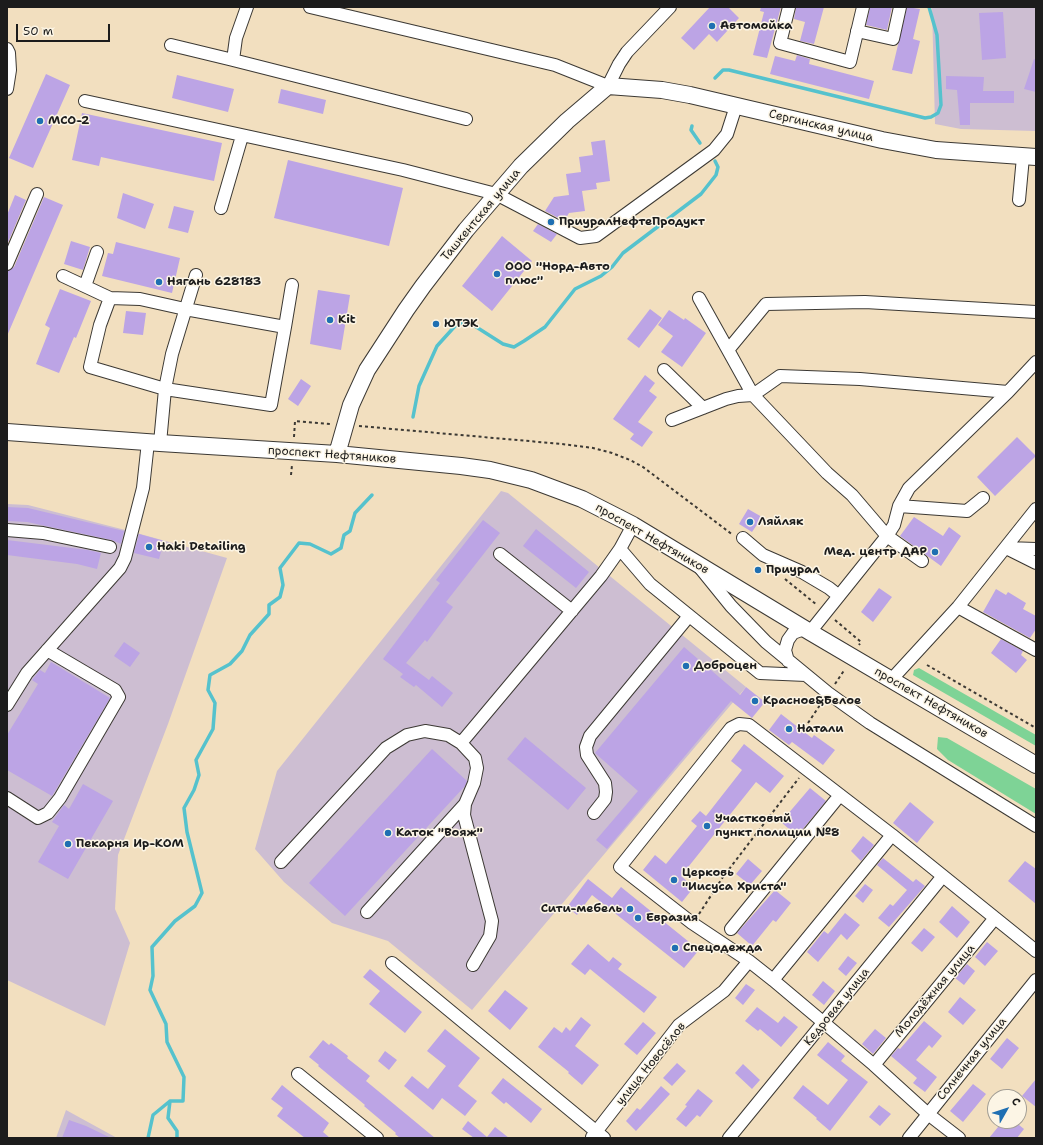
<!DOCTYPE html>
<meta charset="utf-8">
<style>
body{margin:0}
#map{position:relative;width:1043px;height:1145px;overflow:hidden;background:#f2dfbf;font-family:"Shantell Sans",sans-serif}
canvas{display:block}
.frame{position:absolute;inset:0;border:8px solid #1c1c1c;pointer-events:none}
.north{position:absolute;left:987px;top:1089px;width:40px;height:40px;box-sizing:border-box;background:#fcf5e5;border:1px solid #a29e95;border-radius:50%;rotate:51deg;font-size:11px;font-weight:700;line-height:16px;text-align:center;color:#1c1c1c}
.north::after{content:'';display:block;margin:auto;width:14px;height:18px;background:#1f6fb2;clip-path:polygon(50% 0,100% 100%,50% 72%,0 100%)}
.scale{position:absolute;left:16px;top:24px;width:94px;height:18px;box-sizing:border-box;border:2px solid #1c1c1c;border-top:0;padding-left:5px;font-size:12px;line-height:14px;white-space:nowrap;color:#1c1c1c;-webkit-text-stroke:3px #fcf5e5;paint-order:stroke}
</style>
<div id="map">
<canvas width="1043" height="1145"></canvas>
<div class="frame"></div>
<div class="north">С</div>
<div class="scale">50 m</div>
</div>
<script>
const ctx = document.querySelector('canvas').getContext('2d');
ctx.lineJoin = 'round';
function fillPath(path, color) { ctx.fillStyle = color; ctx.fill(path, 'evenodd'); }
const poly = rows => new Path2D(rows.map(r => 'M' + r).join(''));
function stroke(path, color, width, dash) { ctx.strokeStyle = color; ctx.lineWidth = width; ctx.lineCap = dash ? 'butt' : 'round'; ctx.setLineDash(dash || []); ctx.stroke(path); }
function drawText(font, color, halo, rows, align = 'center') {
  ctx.font = font + ' "Shantell Sans",sans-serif'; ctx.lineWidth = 3; ctx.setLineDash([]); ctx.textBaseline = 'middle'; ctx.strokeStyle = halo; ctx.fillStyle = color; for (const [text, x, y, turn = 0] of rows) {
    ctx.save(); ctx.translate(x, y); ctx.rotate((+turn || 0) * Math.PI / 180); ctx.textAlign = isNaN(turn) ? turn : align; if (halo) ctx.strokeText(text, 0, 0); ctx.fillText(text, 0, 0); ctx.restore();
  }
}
fillPath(poly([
 [932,7,1036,7,1036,131,961,129,935,124],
 [501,491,508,493,746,687,472,1010,388,941,332,923,284,882,255,849,277,771],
 [7,504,28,505,133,532,227,558,168,724,118,855,115,909,130,943,105,1026,7,980],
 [66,1110,117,1138,56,1138]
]), '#cdbed2');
fillPath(poly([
 [919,668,1036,735,1036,746,913,675,914,670],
 [938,737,947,738,1036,789,1036,814,948,760,937,749]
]), '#7ed396');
stroke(poly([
 [715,78,723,70,729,70,925,118,931,117,938,113,941,105,937,35,929,7],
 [692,126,691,130,700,143],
 [413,417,419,386,437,346,456,325,462,323,470,323,503,344,514,347,524,341,545,327,575,289,601,276,612,267,623,253,701,194,716,175,718,167,715,161],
 [170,1101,168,1118,177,1131,177,1138],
 [148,1138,153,1115,170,1101,183,1101,184,1077,167,1042,166,1024,150,990,153,976,152,947,175,921,195,906,202,893,187,832,184,808,194,790,199,775,196,760,213,729,215,703,208,690,210,675,230,664,242,651,250,635,269,614,269,605,280,597,283,585,280,568,299,543,310,544,331,554,341,548,344,535,350,531,355,513,372,495]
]), '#55c2cd', 3.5);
fillPath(poly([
 [710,7,728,7,739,18,717,42,709,34,694,50,681,38],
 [761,7,781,7,767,58,753,55,764,12,760,11],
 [796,7,824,7,814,44,800,41,805,22,794,19],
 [870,7,892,7,887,30,866,25],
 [907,7,920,9,913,39,920,41,912,74,892,70],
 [1003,12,1006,58,982,60,979,13],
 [797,55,810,59,809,64,874,81,869,99,770,74,775,56,795,61],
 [1034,59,1036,60,1036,92,1024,89],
 [46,74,70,85,33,168,9,158],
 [177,75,234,89,228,112,172,98],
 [946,76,984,77,983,91,1014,91,1014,103,970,103,970,125,960,125,957,90,946,89],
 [281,89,326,100,323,114,278,103],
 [82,113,222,143,214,181,101,157,99,166,72,160],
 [605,140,610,181,596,183,597,189,582,191,585,211,569,213,564,221,545,211,554,197,569,195,566,174,581,172,579,157,593,155,591,142],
 [288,160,403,188,389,246,274,218],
 [123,193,154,204,145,229,117,218],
 [15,195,26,200,7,245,7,215],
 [44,197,63,205,7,336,7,271,14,267],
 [174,206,194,211,188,233,168,228],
 [538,224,557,234,551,242,533,231],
 [502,236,532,261,492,311,462,286],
 [71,241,90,247,83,270,64,264],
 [116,242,180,258,172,293,102,276,108,253,113,254],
 [60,289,91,301,76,338,74,337,59,373,36,364,50,328,45,325],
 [318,290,350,295,341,350,310,344],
 [650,309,662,318,639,348,627,339],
 [669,310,684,320,685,318,706,333,682,367,661,352,673,336,658,325],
 [126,311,146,313,143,335,123,333],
 [645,375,655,383,649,391,657,397,638,422,653,432,642,447,630,439,634,434,613,419],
 [301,379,311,386,298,406,288,399],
 [1017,437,1036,456,995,496,977,477],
 [7,507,28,508,124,531,121,544,112,540,27,522,7,521],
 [748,509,762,517,752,532,739,524],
 [914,517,943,536,949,527,961,536,941,566,900,536],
 [483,520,500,533,446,602,453,607,427,642,425,640,406,663,429,680,432,676,453,693,442,707,416,685,414,687,400,677,403,674,383,659,440,583,436,580],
 [536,529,589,572,576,588,523,546],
 [139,534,164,541,159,559,134,553],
 [7,540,88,550,101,553,97,569,77,564,7,555],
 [879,588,892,597,873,622,861,612],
 [996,589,1006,595,1008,592,1026,603,1023,609,1036,616,1036,629,1030,638,983,612],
 [1001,639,1023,651,1021,655,1027,660,1016,673,991,653],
 [124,642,140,653,130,667,114,656],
 [684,647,740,695,746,687,765,702,752,718,731,701,607,849,596,840,638,791,595,753],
 [51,662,110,698,52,796,7,770,7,735,38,684,32,680,40,670,45,673],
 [781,714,812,738,814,735,835,750,823,765,792,742,789,745,769,730],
 [525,737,586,788,568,810,507,759],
 [744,744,784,776,770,793,756,782,681,876,694,887,682,902,643,870,655,855,666,864,697,826,691,821,700,811,706,816,742,770,731,761],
 [432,749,467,781,465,786,345,916,309,883],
 [83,784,113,801,68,879,38,862,59,826,52,822,64,805,69,809],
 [810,788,826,801,797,836,781,822],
 [910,802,934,822,917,843,893,823],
 [863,836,874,845,861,861,851,851],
 [883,858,913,882,916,879,925,886,889,927,878,918,890,904,893,906,907,890,877,865],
 [748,859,762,871,750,885,736,874],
 [1025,861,1036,869,1036,904,1008,881],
 [588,879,612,898,621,887,699,950,684,968,592,895,577,915,567,907],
 [865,884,873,890,863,903,855,896],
 [775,890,791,903,776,922,773,920,752,946,737,933],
 [952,906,970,922,957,938,939,922],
 [845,913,860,925,847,940,841,934,818,962,807,952,824,931,828,934],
 [924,928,935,937,922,952,911,943],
 [987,942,998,951,985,966,975,957],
 [588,944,609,962,613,957,622,964,618,969,657,997,644,1013,590,969,585,975,571,964],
 [848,956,857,963,846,976,838,969],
 [967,964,975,971,964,985,955,978],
 [370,969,422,1012,405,1033,369,1004,380,991,363,977],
 [823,981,835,991,824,1005,812,995],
 [746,984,755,990,743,1005,735,998],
 [505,990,528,1008,510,1030,488,1011],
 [960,997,976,1010,963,1025,948,1012],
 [757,1007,778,1023,784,1016,798,1027,781,1047,760,1029,758,1031,745,1021],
 [581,1017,591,1025,575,1046,599,1065,582,1085,568,1073,569,1072,538,1047,554,1027,562,1033,566,1027,570,1031],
 [924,1021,942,1036,932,1048,929,1045,916,1060,937,1077,925,1092,913,1083,917,1078,891,1056,898,1048,900,1049],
 [643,1022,656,1033,637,1055,624,1044],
 [445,1029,480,1058,458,1086,477,1101,465,1116,442,1098,433,1110,404,1086,412,1076,428,1089,446,1066,427,1051],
 [875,1029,886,1038,873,1054,862,1044],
 [1007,1038,1019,1048,1002,1069,990,1059],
 [323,1040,329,1045,331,1043,348,1056,347,1058,370,1076,366,1081,435,1138,400,1138,395,1134,396,1133,364,1106,365,1105,318,1066,319,1065,309,1057],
 [828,1042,845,1056,841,1061,868,1082,830,1131,816,1119,817,1118,793,1098,803,1085,828,1105,848,1080,817,1055],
 [385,1051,397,1060,389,1070,378,1061],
 [677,1063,686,1071,672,1086,663,1078],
 [743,1064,760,1080,752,1089,735,1073],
 [503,1078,542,1109,531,1123,506,1102,504,1104,491,1093],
 [1036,1079,1036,1107,1022,1096],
 [973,1084,986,1094,963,1122,950,1111],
 [282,1085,329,1123,323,1132,330,1138,305,1138,277,1116,283,1108,271,1099],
 [661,1086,670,1094,636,1131,626,1121,637,1108,640,1110],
 [698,1089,713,1101,700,1117,697,1115,686,1127,676,1119,687,1106,685,1105],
 [879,1105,891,1114,880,1126,869,1117],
 [69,1120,86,1126,111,1138,62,1138],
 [468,1121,487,1137,495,1127,509,1138,474,1138,462,1129],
 [1003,1121,1014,1121,1024,1129,1017,1138,989,1138]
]), '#bca4e5');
const minor = poly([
 [247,7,236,38,233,60,466,119],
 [310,7,555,65,608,86,619,64,627,52,670,7],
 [789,7,780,43,850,62,863,7],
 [857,31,893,39,900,7],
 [171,45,233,60],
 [7,49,9,53,10,70,7,89],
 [85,101,403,170,496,194,580,238,596,236,714,150,727,134,736,106],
 [1019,200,1023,157],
 [221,208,242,136],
 [7,264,37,194],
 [63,276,110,298,140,299,185,309,285,327,292,285],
 [85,286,97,252],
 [110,298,100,325,90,367,165,389,271,405,285,327],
 [699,298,728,350],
 [664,370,703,408],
 [1008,392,1036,362],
 [672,420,726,399,738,396,753,395,728,350,766,304,865,302,1036,312],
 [160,443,165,389,172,354,196,275],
 [899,506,967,511,983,498],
 [7,530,43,533,110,547],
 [743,538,763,555,802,572,829,588,839,596],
 [620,549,650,584,760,673,806,675],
 [1036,549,1006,548,1036,563],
 [500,554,572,611],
 [701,569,731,606,766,642,828,693,870,723,1036,826],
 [958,607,1036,650],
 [810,632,887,536,894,525,899,506,909,488,1008,392,860,379,780,376,753,395,827,473,852,495,887,536,922,561],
 [788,661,785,650,788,640,793,633,804,629],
 [891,680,958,607,1036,509],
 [7,705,27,673,120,568,125,558,143,488,148,442],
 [7,798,38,818,48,813,60,798,119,697,115,690,47,650],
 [594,813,605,799,606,792,605,783,587,755,586,747,590,736,689,616],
 [281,862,386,748,407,735,425,731,448,735,461,743],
 [367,912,465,804],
 [731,929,840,795],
 [392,963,604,1138],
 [473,965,490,936,492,921,464,815,465,804,474,783,477,768,475,758,461,743,601,576,620,549,633,525],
 [773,980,892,835],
 [874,1065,995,918],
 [298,1074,377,1138],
 [592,1137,679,1025,724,991,749,961],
 [729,1138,943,876],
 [909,1138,1036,980],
 [959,1138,928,1114,874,1065,773,980,749,961,692,923,620,867,731,728,739,724,749,725,892,835,1036,951]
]);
const major = poly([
 [7,432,160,443,337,454,461,466,490,470,531,480,582,499,633,525,810,632,1036,765],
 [337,454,351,405,367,370,406,310,423,286,466,230,521,166,567,121,608,86,662,90,690,95,882,140,936,150,1036,157]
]);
stroke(minor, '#3c3934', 14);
stroke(major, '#3c3934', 18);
stroke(poly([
 [359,426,562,444,593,448,612,453,630,460,643,467,733,535],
 [294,437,295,421,330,424],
 [291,475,292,465],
 [785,579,817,605],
 [835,620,861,642,859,645],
 [927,665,1036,728],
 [835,684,845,669],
 [808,723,822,702],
 [699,914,723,877,799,778]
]), '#3c3934', 2, [3, 3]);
stroke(minor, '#fff', 12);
stroke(major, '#fff', 16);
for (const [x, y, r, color] of [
 [712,26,4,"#1f6fb2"],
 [40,121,4,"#1f6fb2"],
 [551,222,4,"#1f6fb2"],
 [497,274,4,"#1f6fb2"],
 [159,282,4,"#1f6fb2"],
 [330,320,4,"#1f6fb2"],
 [436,324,4,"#1f6fb2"],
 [750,522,4,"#1f6fb2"],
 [149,547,4,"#1f6fb2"],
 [935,552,4,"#1f6fb2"],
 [758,570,4,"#1f6fb2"],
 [686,666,4,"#1f6fb2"],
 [755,701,4,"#1f6fb2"],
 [789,729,4,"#1f6fb2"],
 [707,826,4,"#1f6fb2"],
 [388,833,4,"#1f6fb2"],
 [68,844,4,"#1f6fb2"],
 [674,880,4,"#1f6fb2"],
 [630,909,4,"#1f6fb2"],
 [638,918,4,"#1f6fb2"],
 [675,948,4,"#1f6fb2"]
]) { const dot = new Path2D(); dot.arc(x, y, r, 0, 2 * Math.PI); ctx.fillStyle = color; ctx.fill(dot); stroke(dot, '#fcf5e5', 1.5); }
drawText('bold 12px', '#1c1c1c', '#fcf5e5', [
 ["Автомойка",720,26],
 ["МСО-2",48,121],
 ["ПриуралНефтеПродукт",559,222],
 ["ООО ''Норд-Авто",505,267],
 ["плюс''",505,281],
 ["Нягань 628183",167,282],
 ["Kit",338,320],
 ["ЮТЭК",444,324],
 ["Ляйляк",758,522],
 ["Haki Detailing",157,547],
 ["Мед. центр ДАР",927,552,"right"],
 ["Приурал",766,570],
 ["Доброцен",694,666],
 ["Красное&Белое",763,701],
 ["Натали",797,729],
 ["Участковый",715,819],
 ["пункт полиции №8",715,833],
 ["Каток \"Вояж\"",396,833],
 ["Пекарня Ир-КОМ",76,844],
 ["Церковь",682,873],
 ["\"Иисуса Христа\"",682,887],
 ["Сити-мебель",622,909,"right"],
 ["Евразия",646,918],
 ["Спецодежда",683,948]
], 'left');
drawText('12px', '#1c1c1c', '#fcf5e5', [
 ["Сергинская улица",821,126,13],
 ["Ташкентская улица",481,215,-50],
 ["проспект Нефтяников",332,455,4],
 ["проспект Нефтяников",652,539,30],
 ["проспект Нефтяников",931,703,30],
 ["Молодёжная улица",935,991,-50],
 ["Кедровая улица",837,1007,-51],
 ["Солнечная улица",972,1059,-51],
 ["улица Новосёлов",651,1064,-51]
]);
</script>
